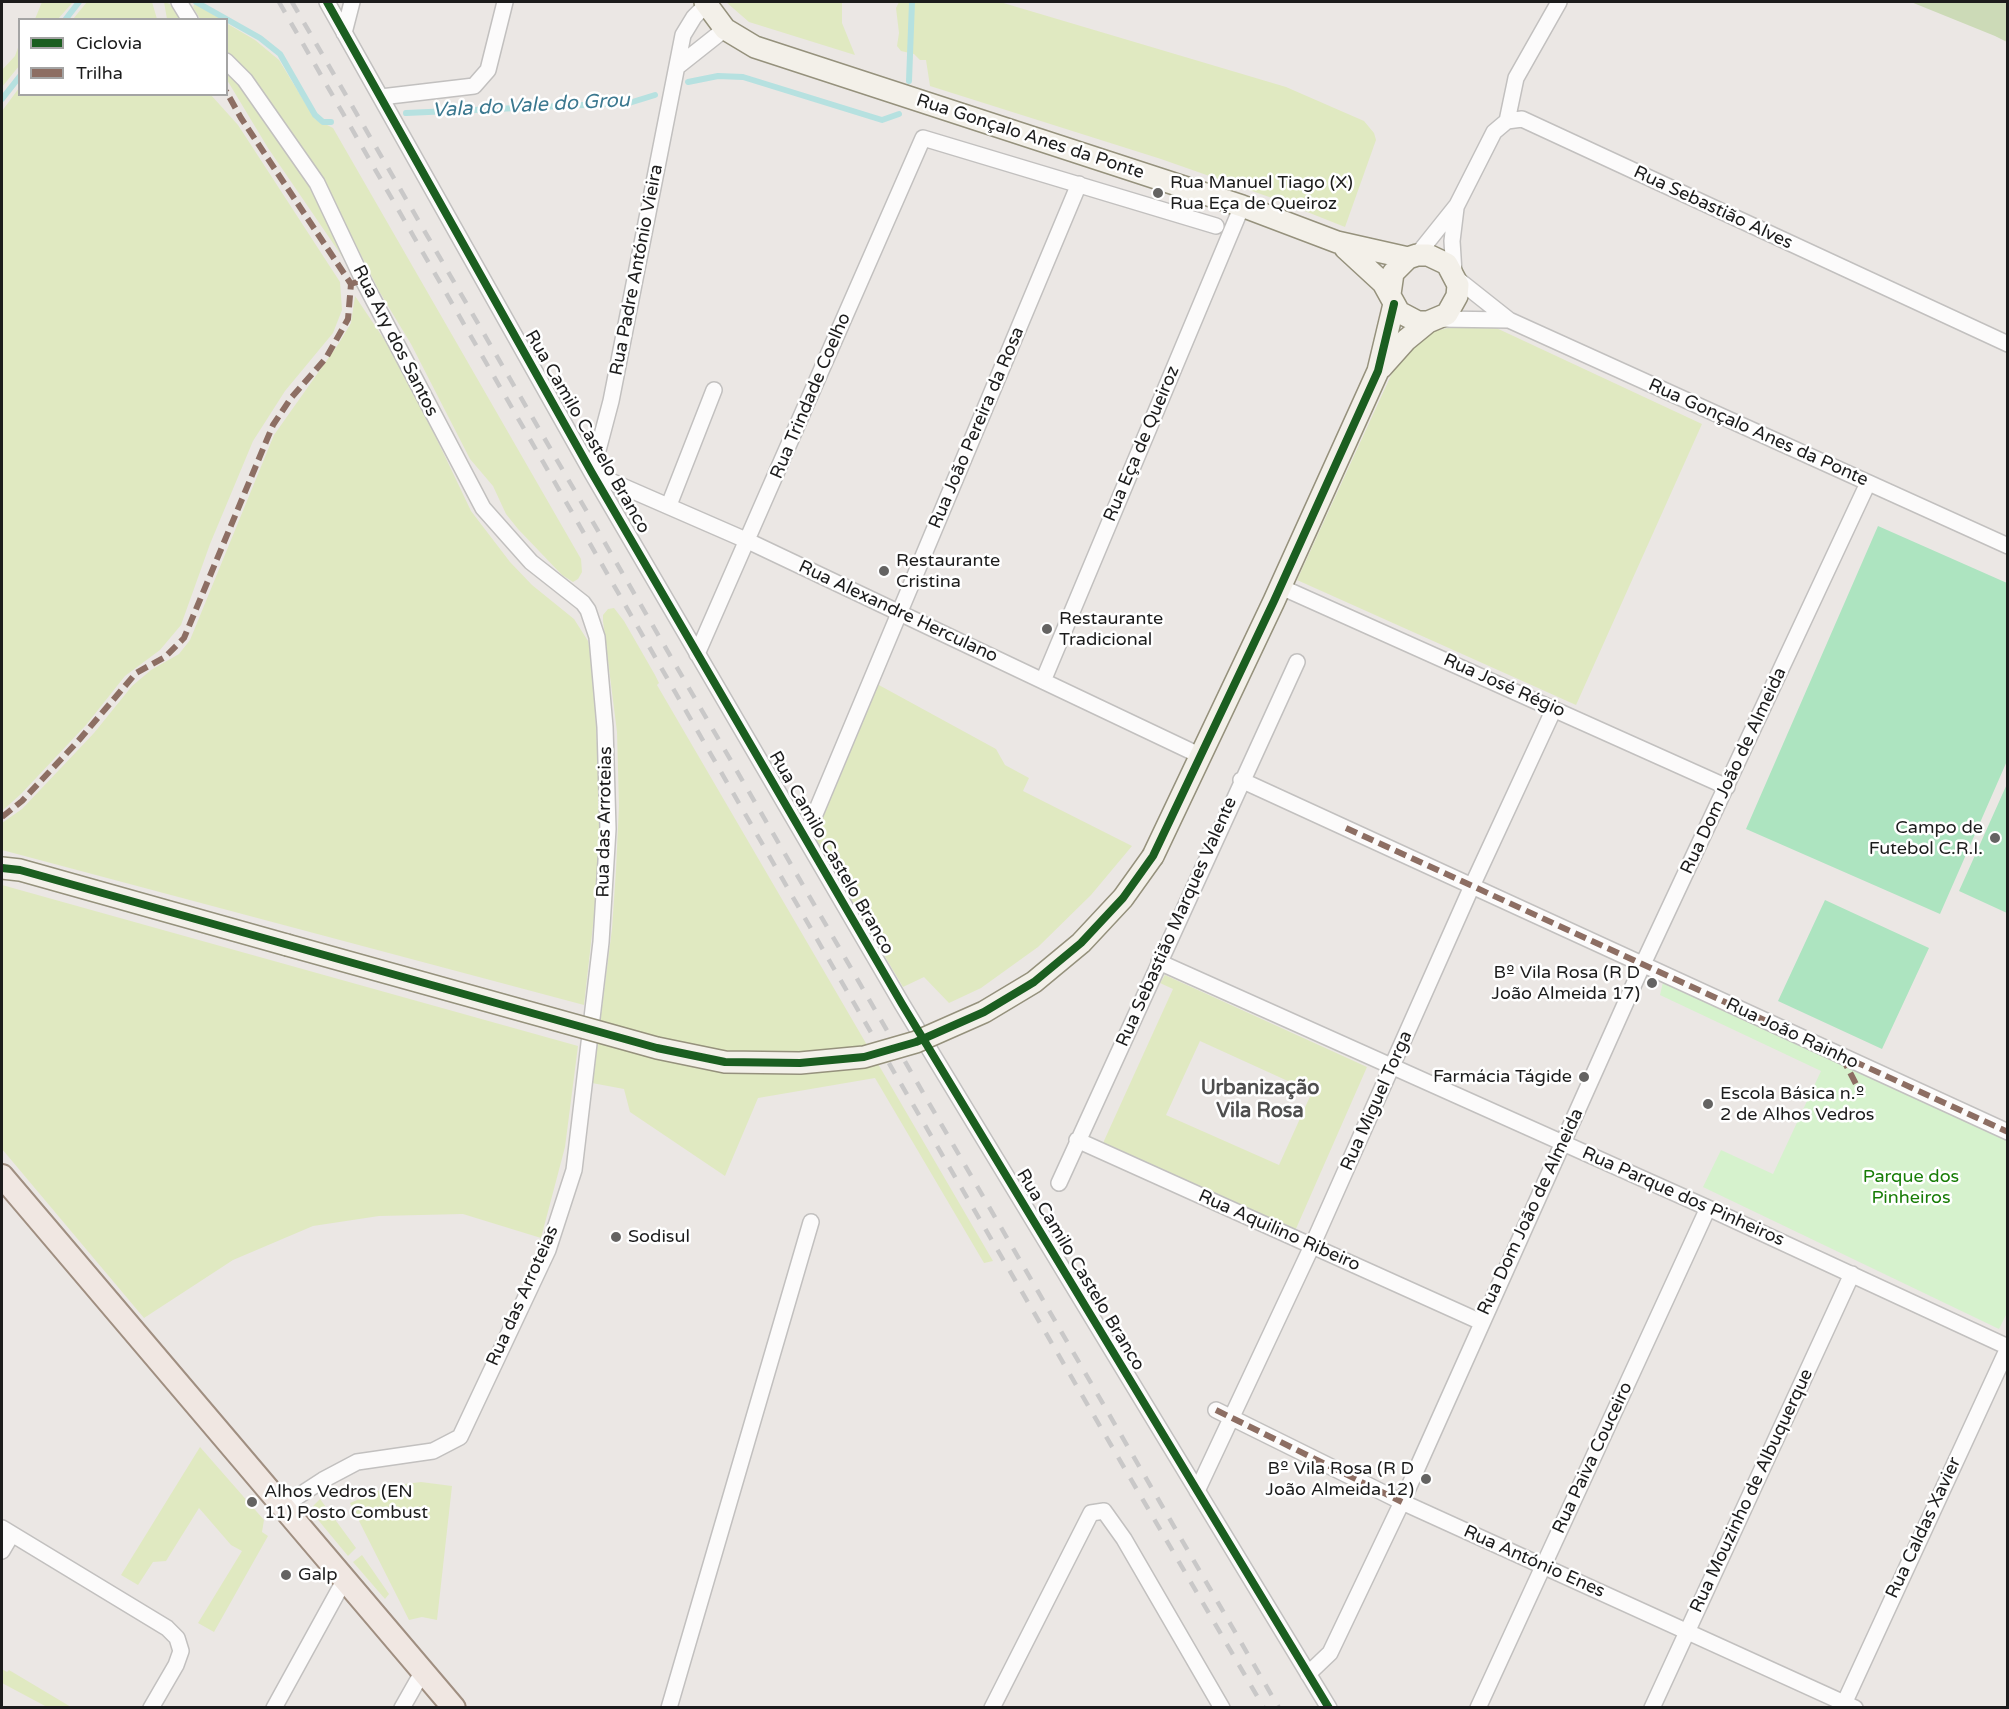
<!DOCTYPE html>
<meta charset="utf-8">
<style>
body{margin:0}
#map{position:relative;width:2009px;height:1709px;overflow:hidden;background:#ebe7e4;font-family:"Varela Round",sans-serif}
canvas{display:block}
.frame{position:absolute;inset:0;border:3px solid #1c1c1c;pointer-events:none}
.legend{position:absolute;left:18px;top:18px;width:210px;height:78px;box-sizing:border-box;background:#fff;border:2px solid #a4a4a4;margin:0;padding:8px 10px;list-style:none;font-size:18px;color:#1c1c1c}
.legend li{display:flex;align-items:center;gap:12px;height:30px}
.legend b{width:30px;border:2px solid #a4a4a4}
</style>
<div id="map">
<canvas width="2009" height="1709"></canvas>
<div class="frame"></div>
<ul class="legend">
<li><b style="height:8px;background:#1b5e20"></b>Ciclovia</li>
<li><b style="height:8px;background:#8d6e63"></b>Trilha</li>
</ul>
</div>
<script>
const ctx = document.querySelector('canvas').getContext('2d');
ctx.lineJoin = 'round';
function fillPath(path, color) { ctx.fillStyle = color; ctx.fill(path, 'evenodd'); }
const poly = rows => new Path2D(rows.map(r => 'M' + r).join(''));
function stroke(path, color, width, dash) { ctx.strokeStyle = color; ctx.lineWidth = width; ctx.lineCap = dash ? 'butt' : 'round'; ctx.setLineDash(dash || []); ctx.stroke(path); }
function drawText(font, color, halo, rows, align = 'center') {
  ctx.font = font + ' "Varela Round",sans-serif'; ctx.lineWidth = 5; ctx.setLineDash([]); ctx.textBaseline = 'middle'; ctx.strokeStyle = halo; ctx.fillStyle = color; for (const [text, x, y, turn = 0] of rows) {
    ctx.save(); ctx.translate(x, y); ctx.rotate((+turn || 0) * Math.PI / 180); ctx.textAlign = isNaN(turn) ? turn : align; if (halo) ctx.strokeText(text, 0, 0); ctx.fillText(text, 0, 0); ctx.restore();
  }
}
fillPath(poly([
 [42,2,73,2,58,19,35,19],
 [87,2,152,2,157,19,73,19],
 [164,2,170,4,182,19,167,19],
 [726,2,842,2,842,23,855,55,749,22],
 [899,2,1000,2,1286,87,1364,121,1374,133,1376,140,1345,227,1272,198,1161,159,930,86,926,60,920,60,914,54,901,51,897,46,899,33,896,8],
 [195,3,221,19,200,19,193,7],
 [226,23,255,40,279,60,315,119,333,128,581,559,582,572,578,579,573,582,562,575,518,529,506,514,493,486,470,459,411,344,379,291,342,217,279,114,227,55],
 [19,45,19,66,2,87,2,70,15,56],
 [226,67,294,157,352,271,268,148,227,80],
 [19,88,20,94,211,95,238,125,340,282,342,310,333,333,285,391,253,441,210,544,181,625,160,650,125,676,86,725,21,794,2,811,2,111],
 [355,296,394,354,411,385,471,511,510,562,532,585,574,619,588,641,593,666,600,806,597,890,584,1005,2,850,2,823,22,809,94,733,132,686,151,670,179,654,190,640,274,435,339,343,351,323],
 [1459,325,1492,326,1702,424,1576,705,1297,580,1398,360,1424,334],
 [614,608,624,621,655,675,659,683,657,685,993,1261,984,1263,875,1078,758,1098,725,1176,630,1112,624,1089,592,1083,612,929,616,870,619,806,617,732,603,621,603,615,608,609],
 [877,684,996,749,1005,765,1029,778,1023,791,1132,846,1091,895,1038,947,981,988,949,1003,924,977,903,987,812,834],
 [2,885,578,1046,565,1147,541,1238,463,1214,379,1216,313,1226,233,1260,144,1318,2,1149],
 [1165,975,1367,1067,1295,1231,1103,1143,1173,989,1160,983],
 [1200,1041,1312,1092,1279,1165,1166,1115],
 [200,1447,264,1520,262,1532,268,1536,214,1632,198,1623,242,1551,231,1545,199,1508,166,1561,153,1562,138,1585,121,1575],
 [421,1482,452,1486,437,1620,422,1617,409,1620,350,1503,390,1486],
 [320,1499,356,1548,348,1556,314,1515,313,1506],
 [362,1555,389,1594,385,1599,353,1562],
 [2,1669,7,1672,9,1670,71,1707,47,1707,2,1683]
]), '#e0e9c1');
fillPath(poly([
 [1911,2,2007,2,2007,42,1995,36]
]), '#ccdab7');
fillPath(poly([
 [1665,974,2007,1132,2008,1311,1999,1329,1703,1187,1721,1150,1773,1174,1821,1071,1660,995]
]), '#d6f2cd');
fillPath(poly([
 [1878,526,2007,583,2007,761,1940,914,1746,829],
 [2007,784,2008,913,2007,913,1959,891],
 [1825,900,1929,948,1882,1049,1778,1001]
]), '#ade4c0');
stroke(poly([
 [196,2,260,38,280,54,315,115,323,122,331,122],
 [65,20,79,2],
 [909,81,912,2],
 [688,82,718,76,743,77,882,120,899,114],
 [2,99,20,76],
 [406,113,629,103,655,95]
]), '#b6e1e0', 6);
const street = poly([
 [179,2,190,20],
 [327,2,592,473,902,1004,1329,1708],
 [344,33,352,2],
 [226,61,245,80,317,183,363,280,483,508,531,562,583,603,588,610,597,637,605,727,608,829,601,942,574,1170,548,1250,460,1437,433,1451,357,1462,323,1480,283,1506],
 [677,67,725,29],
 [381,97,474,86,488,70,505,2],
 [1507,121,1516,78,1559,2],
 [1417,255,1457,205,1494,132,1507,121,1522,119,2008,344],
 [1454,273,1452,241,1456,208],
 [1456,278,1509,320,2008,546],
 [1438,319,1509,320],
 [592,473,748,541,1201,756],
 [592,473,611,401,683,35,694,17,706,5],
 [669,505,714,390],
 [1281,587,1727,787],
 [697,654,923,138,1216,226],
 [1043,681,1242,206],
 [1241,780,2008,1132],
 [805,838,1079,184],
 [1159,962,1708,1208,2008,1347],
 [1077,1140,1481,1322],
 [1059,1183,1297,662],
 [1216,1410,1402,1502,1855,1708],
 [1197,1491,1312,1246,1472,886,1554,709],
 [2,1528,167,1628,177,1638,181,1651,176,1665,151,1708],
 [2,1551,12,1534],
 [1308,1674,1330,1653,1402,1502,1643,964,1868,483],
 [274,1708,345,1579],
 [402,1708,423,1671],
 [669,1708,811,1222],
 [992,1708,1091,1513,1104,1511,1124,1539,1222,1708],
 [1478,1708,1708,1208],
 [1652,1708,1852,1274],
 [1842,1708,2008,1348]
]);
const secondary = poly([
 [705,2,725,29,755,47,1242,206,1337,242,1408,258],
 [1345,248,1383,283,1399,312,1418,322,1428,322,1447,314,1457,296,1458,285,1447,264,1428,255,1417,255,1408,258,1393,273,1390,294],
 [1381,368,1406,340,1428,322],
 [1153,856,1274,601,1378,371,1394,304],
 [2,868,20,870,287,945]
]);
const primary = poly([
 [2,1176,454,1708]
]);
stroke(street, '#c2c0bf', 18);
stroke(secondary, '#95917c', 24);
stroke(primary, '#a08f81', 26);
stroke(street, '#fcfbfb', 15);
stroke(secondary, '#f3f0e9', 21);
stroke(primary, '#f0e7e2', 22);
stroke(poly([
 [279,2,837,974,1264,1708],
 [292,2,1279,1708]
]), '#c9c8c8', 4.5, [12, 12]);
const secondaryBridge = poly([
 [287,945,657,1048,725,1062,800,1063,864,1057,916,1042,984,1012,1034,982,1081,943,1123,898,1153,856]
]);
stroke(secondaryBridge, '#95917c', 24, []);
stroke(secondaryBridge, '#f3f0e9', 21);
stroke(poly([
 [351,284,363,280],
 [2,817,22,801,79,740,136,673,165,657,184,638,273,425,291,398,326,358,348,319,351,284,241,118,226,91],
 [1346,828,2008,1132],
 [1842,1057,1858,1088],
 [1216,1410,1402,1502]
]), '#8d6e63', 6, [12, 6]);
stroke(poly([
 [327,2,592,473,902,1004,1329,1708],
 [2,868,20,870,657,1048,725,1062,800,1063,864,1057,916,1042,984,1012,1034,982,1081,943,1123,898,1153,856,1274,601,1378,371,1394,304]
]), '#1b5e20', 8);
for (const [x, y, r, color] of [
 [1158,193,6,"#646362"],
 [884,571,6,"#646362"],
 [1047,629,6,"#646362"],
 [1995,838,6,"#646362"],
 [1652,983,6,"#646362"],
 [1584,1077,6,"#646362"],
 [1708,1104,6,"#646362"],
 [616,1237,6,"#646362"],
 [1426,1479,6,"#646362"],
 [252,1502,6,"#646362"],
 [286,1575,6,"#646362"]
]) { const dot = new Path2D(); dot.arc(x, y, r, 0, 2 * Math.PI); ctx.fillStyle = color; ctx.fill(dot); stroke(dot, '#fff', 2); }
drawText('18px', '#1c1c1c', '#fff', [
 ["Rua Gonçalo Anes da Ponte",1030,137,18],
 ["Rua Sebastião Alves",1713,208,25],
 ["Rua Padre António Vieira",637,270,-79],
 ["Rua Ary dos Santos",395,341,63],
 ["Rua Trindade Coelho",811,396,-67],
 ["Rua João Pereira da Rosa",977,428,-67],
 ["Rua Camilo Castelo Branco",587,432,60],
 ["Rua Gonçalo Anes da Ponte",1758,433,24],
 ["Rua Eça de Queiroz",1142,444,-67],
 ["Rua Alexandre Herculano",898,612,25],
 ["Rua José Régio",1504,686,24],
 ["Rua Dom João de Almeida",1734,771,-65],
 ["Rua das Arroteias",605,822,-89],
 ["Rua Camilo Castelo Branco",831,853,60],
 ["Rua Sebastião Marques Valente",1177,922,-66],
 ["Rua João Rainho",1792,1034,25],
 ["Rua Miguel Torga",1377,1101,-66],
 ["Rua Parque dos Pinheiros",1683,1197,24],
 ["Rua Dom João de Almeida",1531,1212,-65],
 ["Rua Aquilino Ribeiro",1279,1231,24],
 ["Rua Camilo Castelo Branco",1080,1270,59],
 ["Rua das Arroteias",523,1296,-66],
 ["Rua Paiva Couceiro",1593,1458,-65],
 ["Rua Mouzinho de Albuquerque",1752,1491,-65],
 ["Rua Caldas Xavier",1924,1528,-65],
 ["Rua António Enes",1534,1562,24]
]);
drawText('18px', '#1c1c1c', '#fff', [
 ["Rua Manuel Tiago (X)",1170,183],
 ["Rua Eça de Queiroz",1170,204],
 ["Restaurante",896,561],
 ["Cristina",896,582],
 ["Restaurante",1059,619],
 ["Tradicional",1059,640],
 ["Campo de",1983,828,"right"],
 ["Futebol C.R.I.",1983,849,"right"],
 ["Bº Vila Rosa (R D",1640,973,"right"],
 ["João Almeida 17)",1640,994,"right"],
 ["Farmácia Tágide",1572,1077,"right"],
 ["Escola Básica n.º",1720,1094],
 ["2 de Alhos Vedros",1720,1115],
 ["Sodisul",628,1237],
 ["Bº Vila Rosa (R D",1414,1469,"right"],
 ["João Almeida 12)",1414,1490,"right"],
 ["Alhos Vedros (EN",264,1492],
 ["11) Posto Combust",264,1513],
 ["Galp",298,1575]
], 'left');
drawText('18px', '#187d07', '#fff', [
 ["Parque dos",1911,1177],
 ["Pinheiros",1911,1198]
]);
drawText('italic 20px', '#3b788f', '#fff', [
 ["Vala do Vale do Grou",531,106,-3]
]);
drawText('bold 20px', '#4f4f4f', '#fff', [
 ["Urbanização",1260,1089],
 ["Vila Rosa",1260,1112]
]);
</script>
